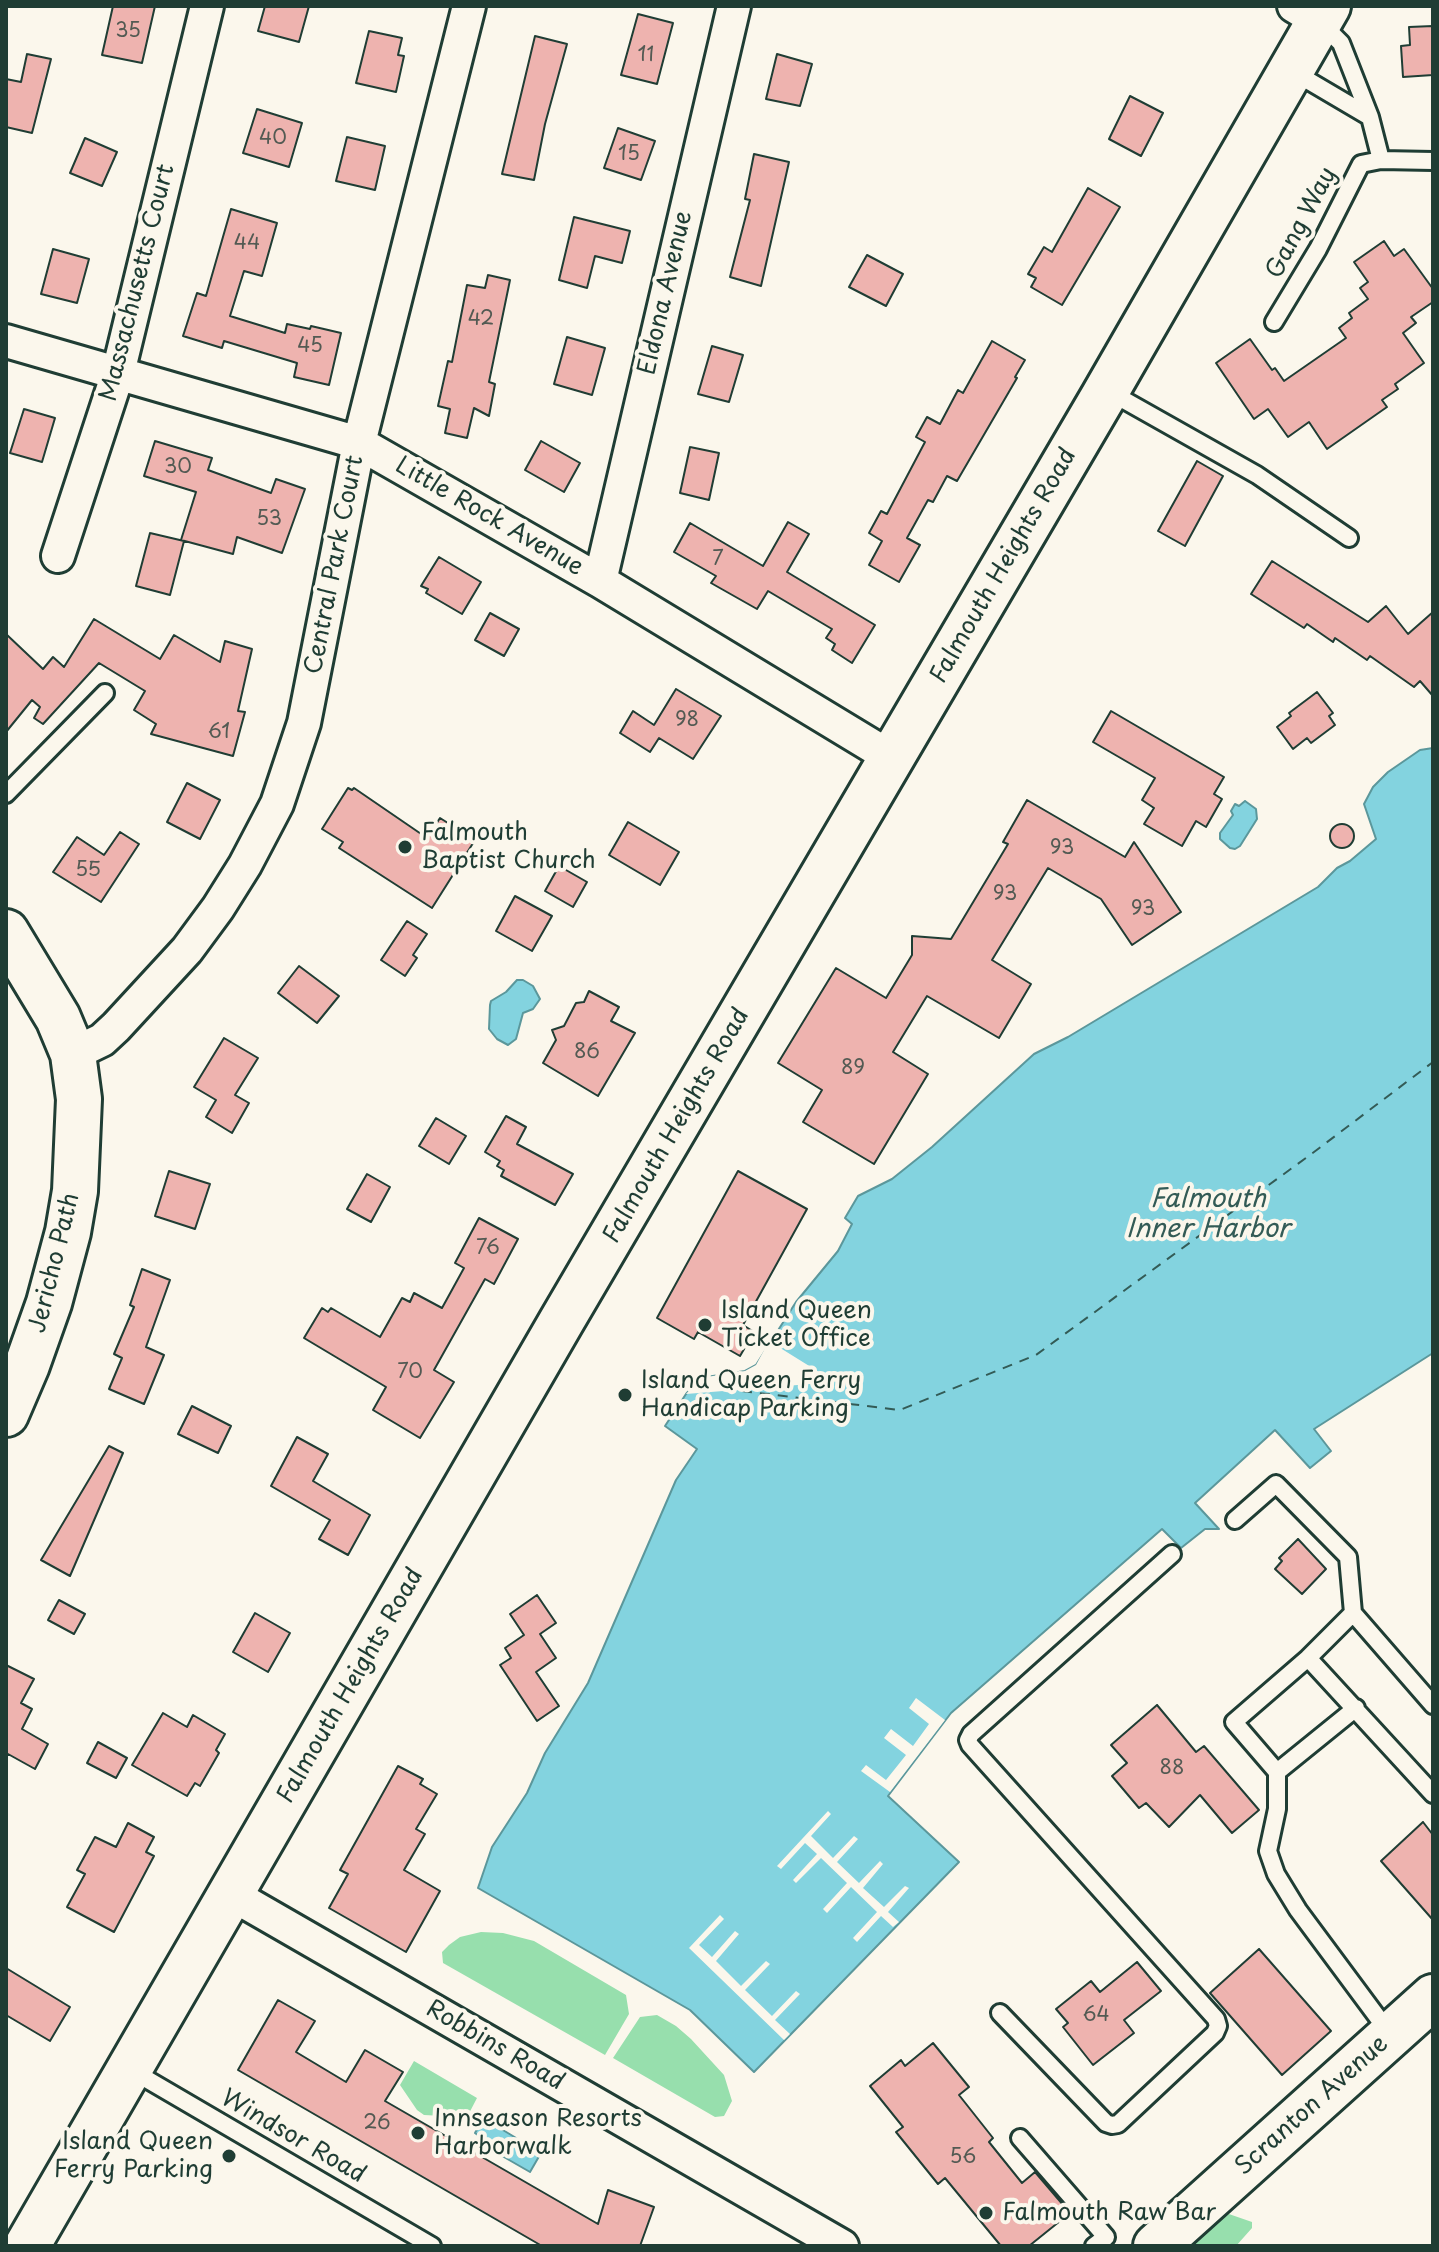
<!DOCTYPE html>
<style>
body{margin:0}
#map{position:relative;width:1439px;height:2252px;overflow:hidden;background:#fbf7ec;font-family:"Playpen Sans",sans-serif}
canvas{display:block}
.frame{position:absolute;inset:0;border:8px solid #1f3d34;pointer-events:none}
</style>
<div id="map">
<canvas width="1439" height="2252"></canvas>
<div class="frame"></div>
</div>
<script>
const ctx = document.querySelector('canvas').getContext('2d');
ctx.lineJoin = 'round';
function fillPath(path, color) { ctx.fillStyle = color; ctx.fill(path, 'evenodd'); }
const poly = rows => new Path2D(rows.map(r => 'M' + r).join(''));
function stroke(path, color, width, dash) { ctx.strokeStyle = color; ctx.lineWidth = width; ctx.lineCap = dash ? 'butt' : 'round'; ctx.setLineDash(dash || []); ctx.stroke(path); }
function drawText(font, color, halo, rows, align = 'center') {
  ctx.font = font + ' "Playpen Sans",sans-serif'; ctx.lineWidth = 8; ctx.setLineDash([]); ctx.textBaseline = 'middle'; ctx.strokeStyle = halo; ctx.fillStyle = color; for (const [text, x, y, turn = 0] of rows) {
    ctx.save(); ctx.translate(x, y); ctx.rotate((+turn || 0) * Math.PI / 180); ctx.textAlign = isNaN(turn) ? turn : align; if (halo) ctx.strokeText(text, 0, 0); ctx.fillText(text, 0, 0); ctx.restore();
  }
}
fillPath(poly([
 [481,1932,503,1933,534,1941,626,1995,629,2014,605,2055,443,1963,442,1952,449,1945,460,1937],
 [657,2015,676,2026,691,2039,724,2075,732,2101,724,2116,715,2117,613,2058,640,2017],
 [414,2061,477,2098,465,2121,458,2117,455,2122,443,2116,424,2115,417,2110,400,2085],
 [1226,2213,1252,2222,1252,2228,1236,2246,1189,2246]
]), '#97dfad');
const water = poly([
 [1433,748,1433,1353,1314,1429,1331,1451,1310,1468,1275,1430,1195,1503,1219,1529,1205,1529,1181,1548,1162,1529,951,1713,888,1796,959,1862,754,2072,690,2010,478,1888,492,1847,527,1793,545,1753,588,1683,676,1480,697,1449,665,1426,686,1394,700,1378,745,1371,756,1365,796,1302,838,1251,852,1224,845,1218,858,1196,892,1179,932,1147,1034,1054,1068,1037,1318,887,1337,868,1350,861,1376,839,1364,804,1373,787,1388,772,1420,750,1433,748],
 [1245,801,1256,809,1257,819,1240,846,1235,849,1230,848,1220,839,1220,833,1233,815,1231,811,1235,804,1239,806,1245,801],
 [517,980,523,980,533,986,540,999,533,1009,523,1013,516,1039,508,1045,497,1039,489,1029,490,1005,491,1001,506,992,517,980],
 [488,2121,541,2153,530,2172,476,2141,479,2136,475,2133,480,2124,485,2126,488,2121]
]);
fillPath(water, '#83d3df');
stroke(water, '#5b979b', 2);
fillPath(poly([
 [769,1341,835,1382,686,1394,700,1378,745,1371,756,1365],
 [916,1698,945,1720,890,1792,861,1771,866,1765,886,1780,906,1755,884,1738,891,1729,913,1746,929,1724,909,1708],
 [828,1811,831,1814,811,1836,833,1858,854,1836,858,1839,837,1862,859,1883,880,1861,883,1864,863,1888,884,1907,905,1886,909,1888,888,1912,899,1922,893,1927,881,1916,857,1942,853,1938,877,1912,851,1887,827,1913,823,1909,847,1883,821,1858,796,1883,793,1880,817,1854,805,1843,781,1869,777,1866],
 [720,1915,724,1919,699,1945,712,1957,735,1931,739,1934,716,1961,741,1986,766,1961,770,1964,745,1990,772,2016,796,1991,800,1994,775,2020,790,2034,784,2040,689,1948]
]), '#fbf7ec');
stroke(poly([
 [742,1391,900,1410,1036,1355,1314,1152,1433,1062]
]), '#335b56', 2, [10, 8]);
const building = poly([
 [113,6,155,6,142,63,102,55,113,6],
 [265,6,309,6,299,42,258,31,265,6],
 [638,14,673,23,657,84,621,75,638,14],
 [1433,26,1433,75,1403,77,1401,46,1410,45,1409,27,1433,26],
 [369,31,402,38,398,55,404,56,396,92,356,83,369,31],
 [535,36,567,44,545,124,534,180,502,174,535,36],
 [27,54,51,59,32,133,6,127,6,79,21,82,27,54],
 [777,54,812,64,800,106,766,99,777,54],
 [1130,96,1163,113,1141,156,1109,139,1130,96],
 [257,109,302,123,289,167,243,153,257,109],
 [618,128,655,141,641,180,604,168,618,128],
 [347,137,385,146,375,190,336,181,347,137],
 [85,138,117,152,102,186,70,173,85,138],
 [754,154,789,162,761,286,730,277,750,200,745,199,754,154],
 [1088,188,1120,207,1062,305,1031,287,1036,278,1028,274,1044,247,1052,252,1088,188],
 [231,209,277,223,262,276,244,271,230,316,285,333,287,324,310,329,311,326,341,333,329,385,294,377,297,363,224,341,222,348,183,336,197,293,206,296,231,209],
 [574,217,630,231,622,263,595,256,587,288,559,280,574,217],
 [1384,241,1394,256,1404,249,1433,289,1433,302,1411,317,1416,323,1403,333,1424,363,1395,384,1398,389,1382,400,1387,407,1327,449,1309,422,1288,437,1268,409,1254,419,1216,363,1250,339,1272,370,1275,368,1284,381,1346,338,1339,328,1352,318,1349,313,1368,299,1360,288,1368,282,1354,262,1384,241],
 [53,249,89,259,77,303,41,294,53,249],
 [867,255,903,274,886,306,849,287,867,255],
 [488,275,510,280,489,382,495,384,489,416,474,408,467,438,445,433,450,409,438,406,448,361,452,362,467,285,485,288,488,275],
 [567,337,605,348,592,395,554,384,567,337],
 [992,341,1025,360,1015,377,1017,378,957,481,947,476,933,502,928,500,907,538,920,545,899,582,869,565,882,541,869,533,881,511,887,514,925,442,916,437,927,417,940,424,958,390,963,393,992,341],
 [712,346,743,355,729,402,698,394,712,346],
 [24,409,55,418,42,462,10,453,24,409],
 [155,441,212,458,208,470,271,493,276,479,305,489,282,553,237,537,233,554,181,540,196,492,144,476,155,441],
 [541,441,580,463,564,492,525,470,541,441],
 [690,447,719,453,709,500,680,493,690,447],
 [1197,461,1223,476,1185,546,1158,531,1197,461],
 [788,522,809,534,787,572,875,625,852,663,832,650,835,644,826,638,832,629,768,591,757,609,711,583,716,576,674,552,690,523,763,566,788,522],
 [150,533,184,541,170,595,136,586,150,533],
 [439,557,481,582,462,614,426,593,428,589,421,586,439,557],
 [1272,561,1368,622,1386,606,1408,634,1433,612,1433,696,1420,681,1414,687,1370,656,1367,660,1335,638,1333,642,1307,624,1304,628,1251,594,1272,561],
 [490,613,519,629,504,656,475,640,490,613],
 [94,619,160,659,174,635,220,662,225,641,252,649,238,711,245,712,233,756,151,734,156,724,134,710,145,691,99,663,43,724,34,718,40,707,32,700,6,732,6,634,43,669,53,657,64,667,94,619],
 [676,689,721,716,693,759,659,738,650,752,620,733,633,711,654,725,676,689],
 [1317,692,1333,713,1329,716,1335,725,1311,743,1307,738,1293,749,1277,727,1291,716,1289,713,1317,692],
 [1111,711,1224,777,1214,794,1222,799,1206,827,1196,821,1182,846,1144,824,1154,808,1142,800,1155,778,1093,742,1111,711],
 [187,783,220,800,200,839,167,822,187,783],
 [348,788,352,790,354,788,427,838,440,818,475,840,432,908,339,848,343,842,322,829,348,788],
 [1027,800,1125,857,1134,842,1181,912,1132,945,1101,899,1048,868,992,960,1031,984,999,1038,927,996,893,1052,928,1074,874,1164,803,1122,822,1090,778,1063,836,968,886,998,912,955,912,936,951,939,1008,844,1003,842,1027,800],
 [628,822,679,852,660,885,609,855,628,822],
 '1330 836a12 12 0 1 1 24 0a12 12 0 1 1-24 0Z',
 [120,832,139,844,101,902,53,872,77,837,104,855,120,832],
 [559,866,587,882,573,907,545,891,559,866],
 [515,896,552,916,532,951,496,931,515,896],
 [407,921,427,934,413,955,417,958,405,976,381,960,407,921],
 [299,966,339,996,317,1023,278,993,299,966],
 [589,991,619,1007,611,1021,635,1033,598,1096,543,1063,556,1040,552,1030,564,1026,576,1003,584,1002,589,991],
 [224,1038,258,1058,235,1095,249,1103,232,1133,206,1117,216,1100,194,1087,224,1038],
 [506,1116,526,1127,517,1144,573,1174,555,1205,501,1176,504,1170,497,1166,500,1161,485,1152,506,1116],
 [436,1118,466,1136,449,1164,419,1146,436,1118],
 [169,1171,210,1184,195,1229,155,1216,169,1171],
 [738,1171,807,1209,743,1325,754,1332,740,1356,698,1332,694,1339,657,1318,738,1171],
 [367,1174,390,1187,371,1222,347,1209,367,1174],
 [479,1218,518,1239,494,1284,485,1279,434,1370,454,1382,420,1438,373,1410,386,1387,304,1338,322,1308,328,1312,331,1308,380,1337,402,1298,410,1302,414,1293,442,1308,464,1268,455,1263,479,1218],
 [142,1269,170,1280,146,1347,164,1355,144,1404,109,1389,122,1358,114,1354,134,1307,130,1305,142,1269],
 [192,1406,231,1426,218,1453,178,1434,192,1406],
 [297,1437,328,1454,313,1481,370,1515,348,1555,319,1539,330,1520,271,1486,297,1437],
 [109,1446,123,1453,70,1576,41,1560,109,1446],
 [1298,1539,1326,1569,1302,1594,1275,1569,1282,1561,1279,1558,1298,1539],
 [537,1595,556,1623,540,1634,556,1658,536,1672,559,1706,537,1721,500,1665,511,1658,505,1648,524,1635,510,1614,537,1595],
 [59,1600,85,1614,74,1634,48,1620,59,1600],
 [255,1613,290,1633,268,1672,233,1652,255,1613],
 [6,1665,34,1679,21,1703,32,1709,22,1729,48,1744,35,1769,8,1754,6,1758,6,1665],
 [1157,1705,1196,1752,1204,1746,1259,1810,1232,1833,1200,1795,1169,1827,1146,1803,1139,1808,1112,1776,1127,1763,1111,1745,1157,1705],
 [163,1713,187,1727,193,1715,225,1734,216,1750,219,1753,200,1786,195,1783,187,1796,132,1765,163,1713],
 [98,1742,127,1758,116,1778,87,1763,98,1742],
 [398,1766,423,1779,420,1784,437,1794,416,1829,425,1834,404,1870,440,1891,406,1952,329,1908,348,1874,340,1870,398,1766],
 [1423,1822,1433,1835,1433,1920,1381,1861,1423,1822],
 [128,1823,154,1837,146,1852,154,1856,114,1932,67,1907,85,1874,77,1870,95,1837,116,1847,128,1823],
 [1259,1949,1331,2031,1282,2075,1210,1993,1259,1949],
 [1137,1962,1161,1991,1124,2020,1134,2033,1093,2065,1063,2027,1068,2023,1056,2009,1091,1981,1100,1992,1137,1962],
 [6,1968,70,2007,50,2041,6,2015,6,1968],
 [278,2000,315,2021,296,2052,346,2082,365,2050,403,2072,385,2101,598,2224,608,2190,654,2207,640,2246,542,2246,238,2070,278,2000],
 [933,2043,969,2087,959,2095,993,2138,989,2142,1022,2183,1035,2172,1070,2213,1029,2246,1001,2246,945,2178,938,2184,896,2132,903,2127,870,2086,901,2060,905,2066,933,2043]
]);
fillPath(building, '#eeb3af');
stroke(building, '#1f3d34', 2);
const lane = poly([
 [1322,24,1341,43,1370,117,1381,160],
 [1292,71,1370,117],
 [1274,322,1318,249,1361,164,1381,160,1433,161],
 [1108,391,1257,475,1349,538],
 [6,794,105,693],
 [1235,1520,1276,1484,1348,1557,1353,1613],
 [1308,1658,1353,1613,1433,1705],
 [1356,1708,1277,1772,1277,1809,1268,1851,1276,1874,1298,1910,1390,2034],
 [1277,1772,1234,1722,1308,1658,1433,1794],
 [1000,2013,1106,2123,1112,2125,1118,2124,1215,2033,1218,2026,1216,2019,970,1745,968,1740,971,1734,1172,1554],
 [131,2070,432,2246],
 [1020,2138,1106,2237,1094,2246]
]);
const street = poly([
 [1294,6,1319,21],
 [6,341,359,443,600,581,892,758],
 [58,556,118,373,207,6],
 [600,581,734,6],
 [73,1054,102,1040,116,1027,187,950,218,908,245,865,277,804,304,723,359,443,469,6],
 [231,1894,842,2246]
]);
const secondary = poly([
 [6,932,58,1018,73,1054,79,1099,75,1191,68,1232,49,1303,27,1365,6,1414],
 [27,2246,561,1322,1103,397,1328,6],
 [1156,2246,1433,1997]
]);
stroke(lane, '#1f3d34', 22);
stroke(street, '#1f3d34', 38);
stroke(secondary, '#1f3d34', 50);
stroke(lane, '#fbf7ec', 16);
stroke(street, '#fbf7ec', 32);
stroke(secondary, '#fbf7ec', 44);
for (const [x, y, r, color] of [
 [405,847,8,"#1f3d34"],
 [705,1325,8,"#1f3d34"],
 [625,1395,8,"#1f3d34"],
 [418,2133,8,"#1f3d34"],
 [229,2156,8,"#1f3d34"],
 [986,2213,8,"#1f3d34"]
]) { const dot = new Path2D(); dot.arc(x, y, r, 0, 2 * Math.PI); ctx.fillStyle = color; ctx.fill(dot); stroke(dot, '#fbf7ec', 3); }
drawText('20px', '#535a53', null, [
 ["35",128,31],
 ["11",646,55],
 ["40",273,138],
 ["15",629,154],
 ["44",247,243],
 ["42",481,319],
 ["45",310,346],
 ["30",178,467],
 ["53",269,519],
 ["7",718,559],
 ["98",687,720],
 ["61",219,732],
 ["93",1062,848],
 ["55",88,870],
 ["93",1005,894],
 ["93",1143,909],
 ["86",587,1052],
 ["89",853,1068],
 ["76",488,1248],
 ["70",410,1372],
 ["88",1172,1768],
 ["64",1096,2015],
 ["26",377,2123],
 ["56",963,2157]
]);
drawText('24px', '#1f3d34', '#fbf7ec', [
 ["Gang Way",1302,223,-62],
 ["Massachusetts Court",138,283,-76],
 ["Eldona Avenue",666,293,-77],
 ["Little Rock Avenue",489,517,30],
 ["Central Park Court",335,565,-79],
 ["Falmouth Heights Road",1004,566,-60],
 ["Falmouth Heights Road",677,1126,-60],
 ["Jericho Path",55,1263,-76],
 ["Falmouth Heights Road",351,1686,-60],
 ["Robbins Road",495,2046,30],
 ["Scranton Avenue",1312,2106,-42],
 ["Windsor Road",293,2137,30]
]);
drawText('24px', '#1f3d34', '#fbf7ec', [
 ["Falmouth",421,833],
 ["Baptist Church",421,861],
 ["Island Queen",721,1311],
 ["Ticket Office",721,1339],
 ["Island Queen Ferry",641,1381],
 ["Handicap Parking",641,1409],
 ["Innseason Resorts",434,2119],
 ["Harborwalk",434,2147],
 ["Island Queen",213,2142,"right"],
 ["Ferry Parking",213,2170,"right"],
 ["Falmouth Raw Bar",1002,2213]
], 'left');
drawText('italic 26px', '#335b56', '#fbf7ec', [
 ["Falmouth",1208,1200],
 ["Inner Harbor",1208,1230]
]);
</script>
